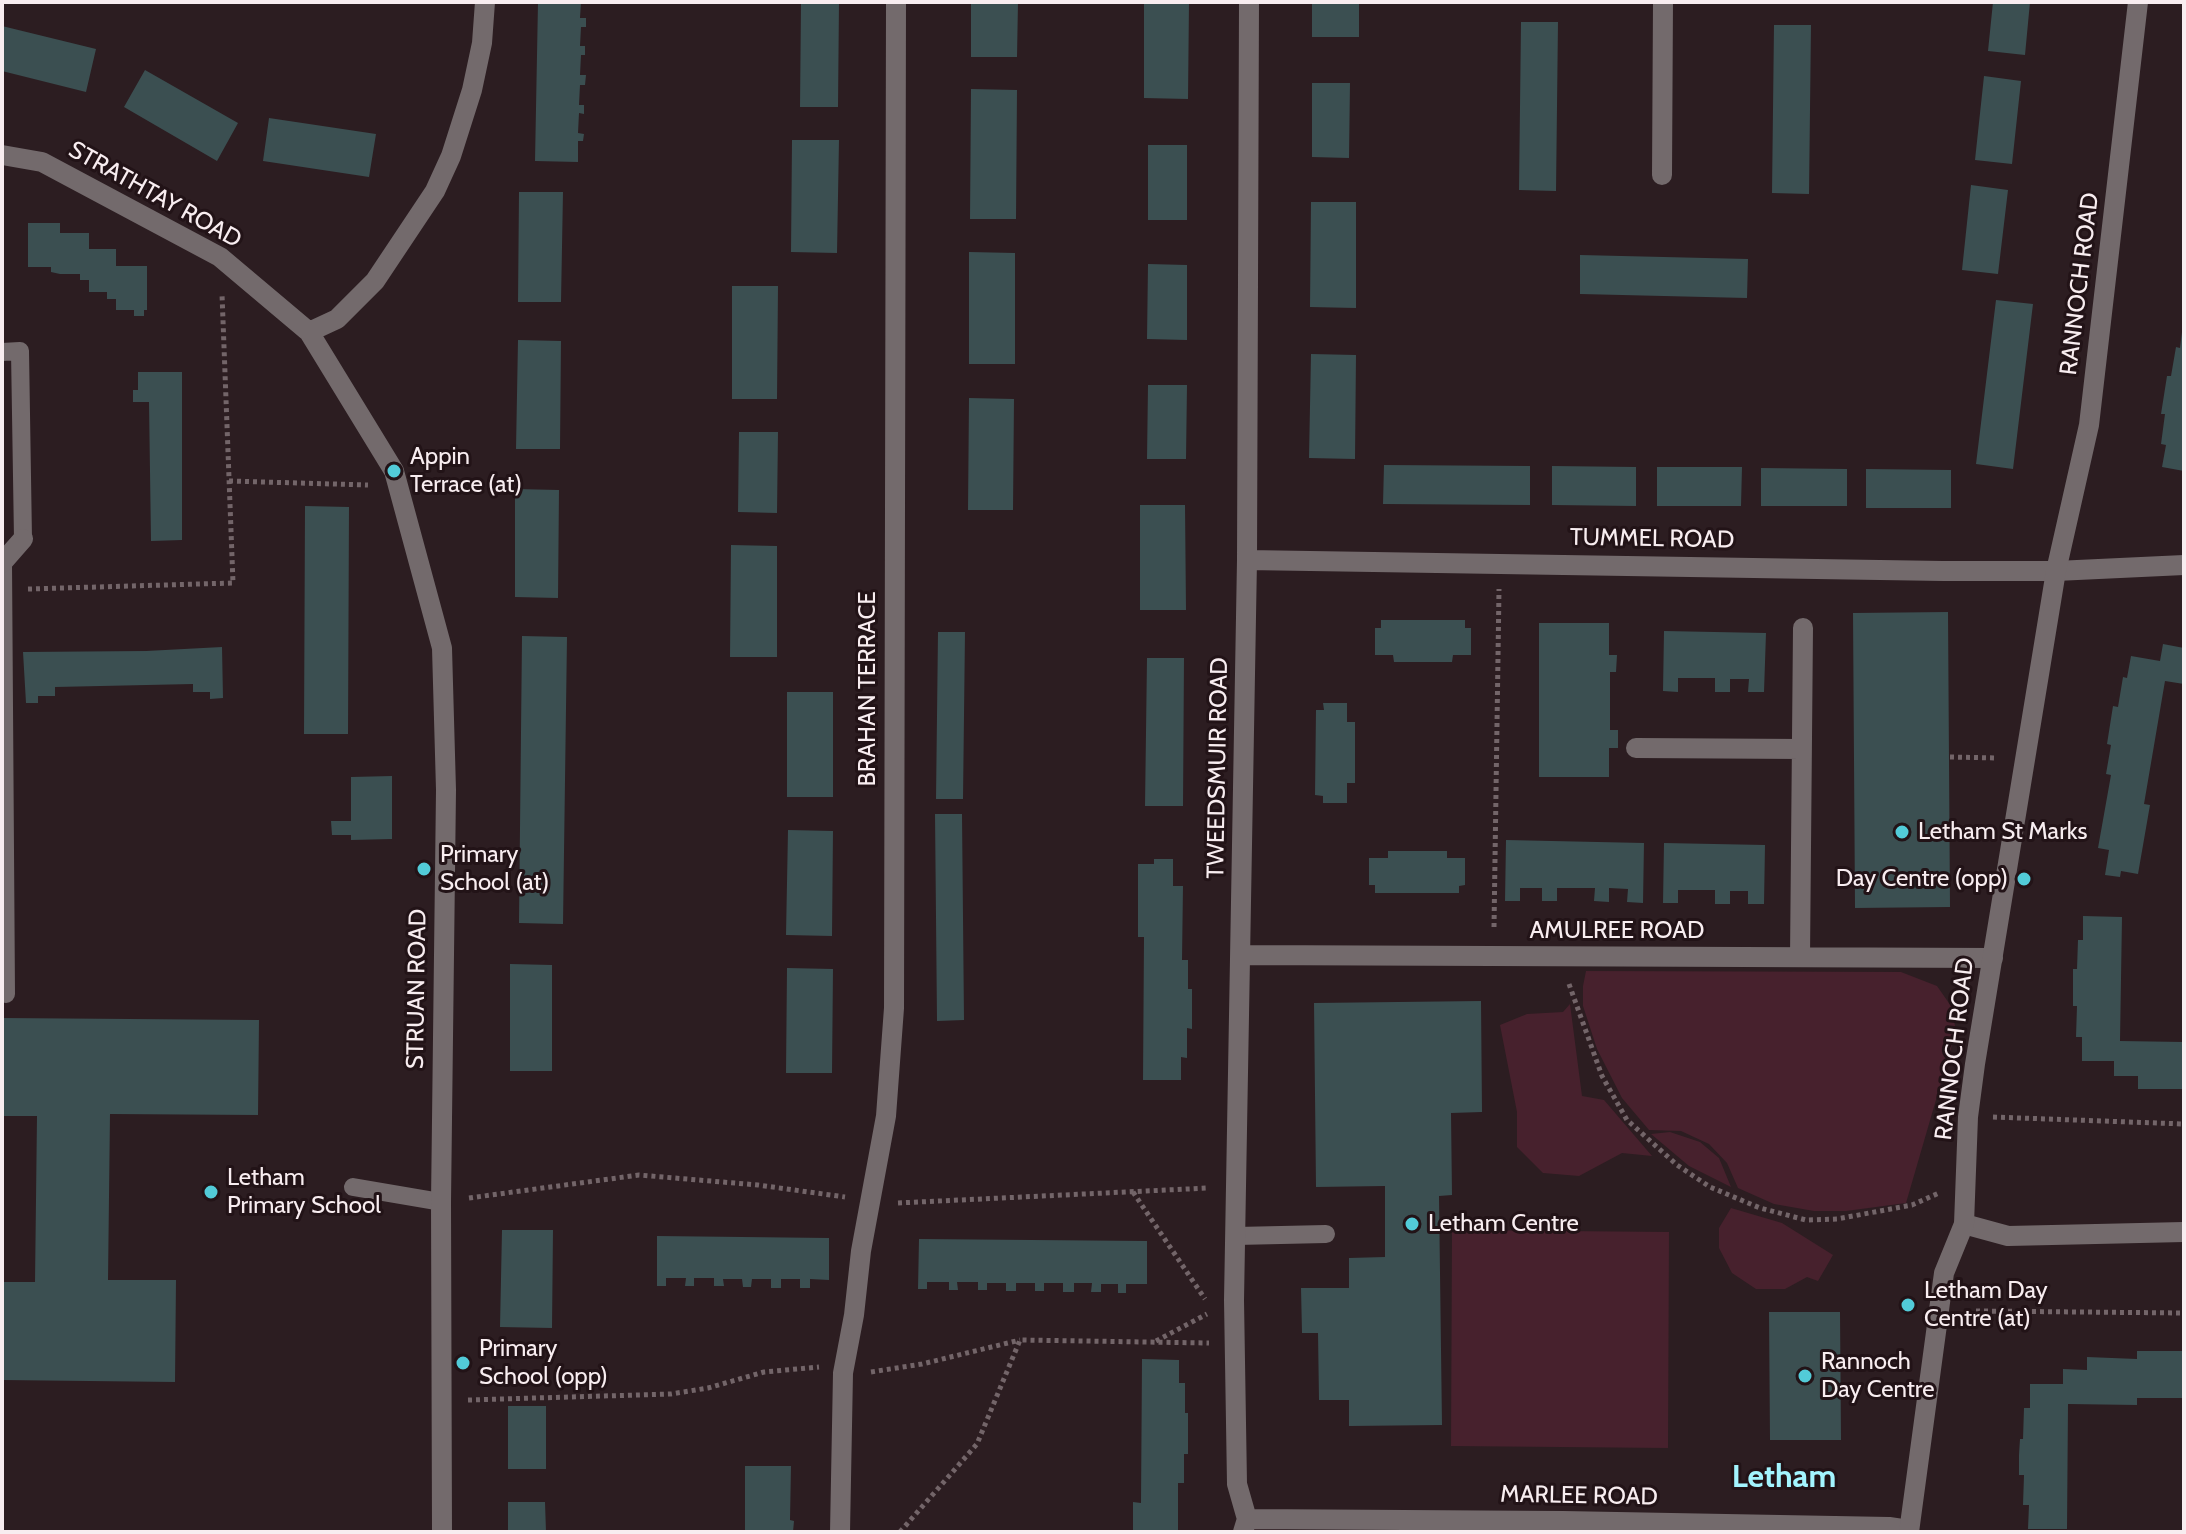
<!DOCTYPE html>
<style>
body{margin:0}
#map{position:relative;width:2186px;height:1534px;overflow:hidden;background:#2c1d21;font-family:Cabin,sans-serif}
canvas{display:block}
.frame{position:absolute;inset:0;border:4px solid #f8edf0;pointer-events:none}
</style>
<div id="map">
<canvas width="2186" height="1534"></canvas>
<div class="frame"></div>
</div>
<script>
const ctx = document.querySelector('canvas').getContext('2d');
ctx.lineJoin = 'round';
function fillPath(path, color) { ctx.fillStyle = color; ctx.fill(path, 'evenodd'); }
const poly = rows => new Path2D(rows.map(r => 'M' + r).join(''));
function stroke(path, color, width, dash) { ctx.strokeStyle = color; ctx.lineWidth = width; ctx.lineCap = dash ? 'butt' : 'round'; ctx.setLineDash(dash || []); ctx.stroke(path); }
function drawText(font, color, halo, rows, align = 'center') {
  ctx.font = font + ' Cabin,sans-serif'; ctx.lineWidth = 6; ctx.setLineDash([]); ctx.textBaseline = 'middle'; ctx.strokeStyle = halo; ctx.fillStyle = color; for (const [text, x, y, turn = 0] of rows) {
    ctx.save(); ctx.translate(x, y); ctx.rotate((+turn || 0) * Math.PI / 180); ctx.textAlign = isNaN(turn) ? turn : align; if (halo) ctx.strokeText(text, 0, 0); ctx.fillText(text, 0, 0); ctx.restore();
  }
}
fillPath(poly([
 [1586,971,1901,972,1937,986,1951,1006,1956,1031,1906,1203,1846,1211,1814,1211,1774,1204,1738,1188,1727,1163,1709,1144,1681,1131,1649,1130,1622,1098,1597,1049,1583,1006,1583,986],
 [1570,1004,1582,1096,1604,1100,1652,1156,1622,1153,1579,1176,1543,1173,1517,1147,1517,1112,1500,1025,1527,1014,1563,1012],
 [1670,1132,1700,1142,1719,1158,1731,1187,1689,1166,1651,1134],
 [1731,1208,1782,1223,1833,1255,1818,1281,1807,1277,1785,1289,1756,1289,1732,1273,1719,1248,1719,1228],
 [1452,1230,1669,1232,1668,1448,1451,1446]
]), '#47212d');
fillPath(poly([
 [538,2,581,2,580,18,586,18,586,27,581,27,580,46,585,46,585,55,581,55,580,75,586,75,585,85,580,85,579,105,584,105,584,114,579,113,578,133,584,134,583,141,578,141,578,162,535,161],
 [801,2,839,2,838,107,800,107],
 [971,2,1018,2,1017,57,971,57],
 [1144,2,1189,2,1188,99,1144,98],
 [1312,2,1359,2,1359,37,1312,37],
 [1993,2,2030,2,2025,55,1988,51],
 [1521,22,1558,22,1556,191,1519,190],
 [1774,25,1811,25,1809,194,1772,193],
 [2,26,96,49,86,92,2,71],
 [145,70,238,123,217,161,124,107],
 [1984,76,2021,81,2012,164,1975,160],
 [1312,83,1350,83,1349,158,1312,157],
 [971,89,1017,90,1016,219,970,219],
 [269,118,376,134,369,177,263,161],
 [792,140,839,140,837,253,791,252],
 [1148,145,1187,145,1187,220,1148,220],
 [1971,185,2008,190,1998,274,1962,270],
 [519,192,563,192,561,302,518,302],
 [1311,202,1356,202,1356,308,1310,307],
 [28,223,60,223,60,233,89,233,89,249,116,249,116,266,147,266,147,310,144,310,144,316,134,316,134,310,116,310,116,299,107,299,107,292,89,292,89,280,80,280,80,274,60,274,51,272,51,267,28,267],
 [969,252,1015,253,1015,364,969,364],
 [1580,255,1748,259,1747,298,1580,294],
 [1148,264,1187,265,1187,340,1147,339],
 [732,286,778,286,777,399,732,399],
 [1996,300,2033,304,2013,469,1976,464],
 [2182,332,2184,333,2184,471,2162,467,2166,445,2161,444,2165,414,2161,414,2167,376,2171,376,2176,347,2180,348],
 [518,340,561,341,560,449,516,449],
 [1311,354,1356,355,1355,459,1309,458],
 [138,372,182,372,182,540,151,541,149,402,133,402,133,390,138,390],
 [1148,385,1187,385,1186,459,1147,459],
 [969,398,1014,399,1013,510,968,510],
 [739,432,778,432,777,513,738,512],
 [1384,465,1530,466,1530,505,1383,504],
 [1552,466,1636,467,1636,506,1552,505],
 [1657,467,1742,467,1741,506,1657,506],
 [1761,468,1847,469,1847,506,1761,506],
 [1866,469,1951,470,1951,508,1866,508],
 [515,489,559,490,558,598,515,597],
 [1140,505,1185,505,1186,610,1140,610],
 [305,506,349,507,348,734,304,734],
 [731,545,777,546,777,657,730,657],
 [1948,612,1950,907,1855,908,1853,613],
 [1381,620,1465,620,1465,628,1471,628,1471,655,1453,655,1452,662,1394,662,1393,655,1375,655,1375,628,1381,628],
 [1539,623,1609,623,1609,655,1617,655,1616,672,1610,672,1610,730,1618,730,1618,748,1609,748,1609,777,1539,777],
 [1664,631,1766,633,1764,692,1748,692,1749,679,1730,679,1730,692,1715,692,1715,678,1678,678,1678,692,1663,691],
 [938,632,965,632,963,799,936,799],
 [522,636,567,637,563,924,519,923],
 [2163,644,2184,648,2184,684,2165,681,2144,804,2150,805,2138,874,2121,871,2120,877,2105,875,2109,850,2098,848,2111,775,2106,774,2111,745,2107,744,2113,706,2118,707,2123,677,2127,678,2131,656,2160,661],
 [222,647,223,698,210,699,210,692,193,692,193,684,55,687,55,696,38,696,38,703,26,703,23,652,146,651],
 [1147,658,1184,658,1183,806,1145,806],
 [787,692,833,692,833,797,787,797],
 [1323,703,1347,703,1347,722,1355,722,1355,783,1347,783,1347,803,1323,803,1323,796,1315,795,1316,710,1324,710],
 [392,776,392,839,351,840,351,835,332,835,331,821,351,821,351,777],
 [935,814,962,814,964,1020,937,1021],
 [788,830,833,831,832,936,786,935],
 [1506,840,1644,843,1643,903,1627,902,1628,889,1609,888,1609,902,1594,901,1595,888,1557,888,1557,901,1542,901,1542,888,1520,888,1520,901,1505,901],
 [1664,843,1765,845,1764,904,1748,904,1748,891,1730,891,1730,904,1715,904,1715,890,1678,890,1678,903,1663,903],
 [1388,851,1447,851,1447,858,1465,858,1465,885,1459,886,1459,893,1375,893,1375,885,1369,885,1369,858,1388,858],
 [1154,859,1173,859,1173,886,1183,886,1182,960,1188,960,1188,989,1192,989,1192,1029,1187,1028,1187,1058,1181,1057,1181,1080,1143,1080,1144,937,1138,937,1138,864,1154,864],
 [2083,916,2122,917,2120,1041,2184,1042,2184,1089,2138,1089,2138,1076,2114,1076,2114,1061,2082,1061,2082,1037,2076,1037,2077,1006,2073,1006,2073,969,2077,969,2078,940,2083,940],
 [510,964,552,965,552,1071,510,1071],
 [787,968,833,969,832,1073,786,1073],
 [1481,1001,1482,1112,1451,1113,1452,1195,1439,1196,1442,1425,1349,1426,1349,1400,1319,1400,1318,1333,1302,1333,1301,1288,1349,1288,1349,1258,1385,1257,1385,1186,1316,1187,1314,1003],
 [2,1018,259,1020,258,1115,110,1114,108,1280,176,1280,175,1382,2,1380,2,1282,35,1282,37,1116,2,1116],
 [502,1230,553,1230,552,1328,500,1327],
 [657,1236,829,1238,829,1280,810,1279,810,1288,800,1288,800,1279,781,1279,781,1288,771,1288,771,1279,752,1279,751,1287,743,1287,742,1279,723,1279,724,1286,714,1286,714,1278,694,1278,694,1286,685,1286,686,1278,666,1278,666,1286,657,1286],
 [919,1239,1147,1241,1147,1284,1126,1284,1126,1293,1118,1293,1118,1284,1101,1284,1101,1292,1091,1292,1092,1283,1074,1283,1074,1292,1063,1292,1063,1283,1044,1283,1044,1291,1035,1291,1035,1283,1016,1283,1016,1291,1006,1291,1006,1283,987,1283,987,1290,978,1290,978,1282,957,1282,958,1290,949,1290,949,1282,927,1282,927,1289,918,1289],
 [1769,1312,1840,1312,1841,1440,1770,1440],
 [2137,1351,2184,1351,2184,1398,2137,1398,2137,1405,2068,1404,2067,1529,2028,1529,2029,1505,2023,1505,2024,1475,2019,1475,2019,1455,2020,1439,2023,1439,2024,1408,2030,1408,2030,1384,2063,1384,2063,1369,2087,1370,2087,1357,2137,1359],
 [1142,1359,1179,1360,1179,1383,1185,1383,1185,1413,1188,1413,1188,1454,1184,1454,1184,1483,1178,1483,1178,1532,1133,1532,1133,1502,1141,1503],
 [508,1406,546,1406,546,1469,508,1469],
 [745,1466,791,1466,790,1520,794,1521,793,1532,745,1532],
 [508,1502,545,1502,546,1532,508,1532]
]), '#3b4f51');
stroke(poly([
 [229,481,368,485],
 [28,589,233,583,222,294],
 [1950,757,1997,758],
 [1494,927,1499,589],
 [1569,984,1602,1076,1627,1120,1677,1165,1710,1187,1760,1208,1806,1220,1837,1219,1912,1205,1939,1193],
 [1993,1117,2184,1124],
 [1133,1192,1205,1299],
 [469,1198,639,1175,758,1185,845,1197],
 [898,1203,1208,1188],
 [1976,1311,2184,1313],
 [1156,1341,1207,1314],
 [871,1372,922,1364,1020,1340],
 [468,1400,671,1394,708,1388,764,1372,819,1367],
 [900,1532,977,1444,1020,1340,1209,1343]
]), '#736569', 5, [4, 4]);
stroke(poly([
 [2,352,20,351,23,539],
 [3,563,6,994],
 [353,1187,441,1202],
 [1236,1236,1326,1234]
]), '#736a6c', 18);
stroke(poly([
 [2,155,42,162,220,257,309,332,394,471,442,648,446,790,441,1202,442,1532],
 [1662,175,1663,2],
 [309,332,337,319,375,281,435,191,451,156,472,90,482,43,485,2],
 [1247,560,1943,571,2056,571,2184,565],
 [2,563,23,539],
 [1636,748,1802,749],
 [1241,955,1993,958],
 [1800,957,1803,628],
 [1964,1224,2008,1236,2184,1232],
 [1247,1519,1563,1521,1889,1527,1909,1530],
 [840,1532,843,1373,854,1315,861,1251,886,1116,894,1008,896,2],
 [1243,1532,1247,1519,1237,1484,1234,1300,1247,560,1249,2]
]), '#736a6c', 20);
stroke(poly([
 [1909,1532,1944,1273,1964,1224,1968,1117,1975,1064,2056,571,2089,425,2138,2]
]), '#736a6c', 20);
for (const [x, y, r, color] of [
 [394,471,8,"#52cbd8"],
 [1902,832,8,"#52cbd8"],
 [424,869,8,"#52cbd8"],
 [2024,879,8,"#52cbd8"],
 [211,1192,8,"#52cbd8"],
 [1412,1224,8,"#52cbd8"],
 [1908,1305,8,"#52cbd8"],
 [463,1363,8,"#52cbd8"],
 [1805,1376,8,"#52cbd8"]
]) { const dot = new Path2D(); dot.arc(x, y, r, 0, 2 * Math.PI); ctx.fillStyle = color; ctx.fill(dot); stroke(dot, '#221317', 3); }
drawText('24px', '#f8edf0', '#221317', [
 ["STRATHTAY ROAD",155,195,29],
 ["RANNOCH ROAD",2080,284,-83],
 ["TUMMEL ROAD",1652,539,1],
 ["BRAHAN TERRACE",868,689,-90],
 ["TWEEDSMUIR ROAD",1218,768,-89],
 ["AMULREE ROAD",1617,931],
 ["STRUAN ROAD",417,989,-89],
 ["RANNOCH ROAD",1955,1049,-83],
 ["MARLEE ROAD",1579,1496,1]
]);
drawText('24px', '#f8edf0', '#221317', [
 ["Appin",410,457],
 ["Terrace (at)",410,485],
 ["Letham St Marks",1918,832],
 ["Primary",440,855],
 ["School (at)",440,883],
 ["Day Centre (opp)",2008,879,"right"],
 ["Letham",227,1178],
 ["Primary School",227,1206],
 ["Letham Centre",1428,1224],
 ["Letham Day",1924,1291],
 ["Centre (at)",1924,1319],
 ["Primary",479,1349],
 ["School (opp)",479,1377],
 ["Rannoch",1821,1362],
 ["Day Centre",1821,1390]
], 'left');
drawText('bold 32px', '#a3f4fe', '#221317', [
 ["Letham",1784,1478]
]);
</script>
